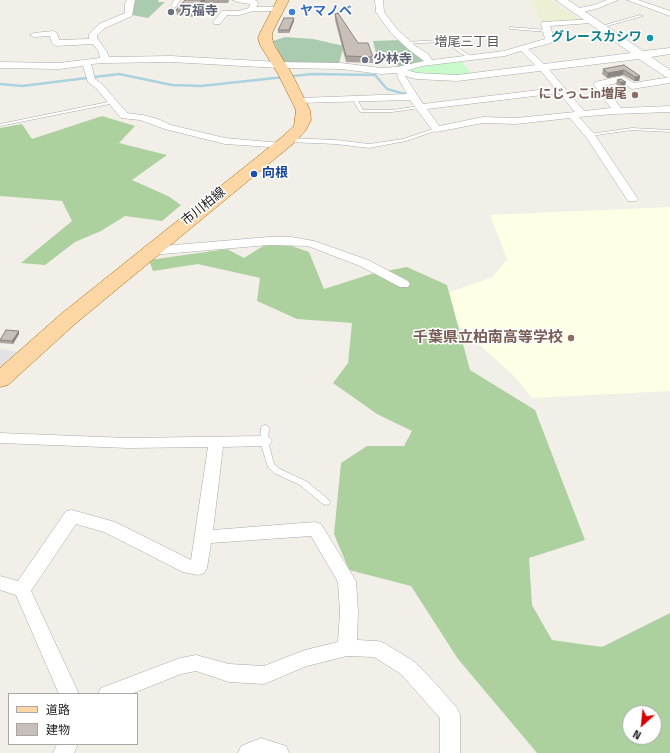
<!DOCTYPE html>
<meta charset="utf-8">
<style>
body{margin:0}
#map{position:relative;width:670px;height:753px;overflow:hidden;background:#f2efe9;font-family:"Titillium Web","Noto Sans JP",sans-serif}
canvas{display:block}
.legend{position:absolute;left:8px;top:693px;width:130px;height:52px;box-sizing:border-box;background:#fff;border:1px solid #a7a7a7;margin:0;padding:5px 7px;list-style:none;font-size:12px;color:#222}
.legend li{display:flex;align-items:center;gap:8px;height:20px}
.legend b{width:20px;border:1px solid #a7a7a7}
.north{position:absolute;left:622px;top:705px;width:40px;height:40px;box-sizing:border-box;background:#fff;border:1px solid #a7a7a7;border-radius:50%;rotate:207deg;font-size:11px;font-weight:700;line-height:16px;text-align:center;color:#222}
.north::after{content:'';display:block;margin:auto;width:14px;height:18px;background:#d40000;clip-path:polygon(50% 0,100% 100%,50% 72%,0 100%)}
</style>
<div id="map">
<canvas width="670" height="753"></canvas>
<ul class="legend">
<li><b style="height:5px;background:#fcd6a4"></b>道路</li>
<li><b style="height:11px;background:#c7bfb8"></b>建物</li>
</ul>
<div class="north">N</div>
</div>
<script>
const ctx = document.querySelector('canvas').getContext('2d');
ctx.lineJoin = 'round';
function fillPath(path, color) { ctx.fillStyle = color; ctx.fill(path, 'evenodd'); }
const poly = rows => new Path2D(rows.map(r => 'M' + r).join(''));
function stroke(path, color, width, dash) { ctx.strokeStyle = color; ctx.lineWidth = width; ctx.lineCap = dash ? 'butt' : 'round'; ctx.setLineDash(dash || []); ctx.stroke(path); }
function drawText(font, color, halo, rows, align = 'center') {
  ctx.font = font + ' "Titillium Web","Noto Sans JP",sans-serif'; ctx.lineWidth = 3; ctx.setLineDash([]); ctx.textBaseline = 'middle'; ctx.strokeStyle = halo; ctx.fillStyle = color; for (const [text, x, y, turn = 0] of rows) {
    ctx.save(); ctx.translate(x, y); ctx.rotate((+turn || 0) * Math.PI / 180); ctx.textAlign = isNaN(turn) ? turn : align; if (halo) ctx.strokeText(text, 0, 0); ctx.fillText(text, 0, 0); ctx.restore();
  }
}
fillPath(poly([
 [670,207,670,391,532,398,515,377,430,299,493,277,507,259,490,215]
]), '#ffffe5');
fillPath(poly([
 [530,0,551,0,580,20,545,23,542,22]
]), '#eef0d5');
fillPath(poly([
 [102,116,135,126,119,143,167,155,132,180,168,196,181,205,162,221,125,216,101,231,75,242,45,265,21,263,72,221,62,201,0,196,0,128,22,124,32,139],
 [286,244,309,252,324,289,371,274,407,267,447,285,470,370,535,410,585,540,529,558,532,605,552,640,602,647,670,613,670,753,537,753,458,659,411,586,349,570,334,534,341,463,367,446,404,446,412,431,377,414,333,383,348,363,352,323,297,319,257,301,260,278,198,264,153,271,149,260,227,249,244,258,263,246],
 [630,713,654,713,654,737,630,737]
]), '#add19e');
fillPath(poly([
 [135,0,159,0,158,2,165,2,148,18,132,15,132,5],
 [285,37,313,39,344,46,339,63,291,63,283,61,273,41],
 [399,40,410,49,425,61,398,67,394,55,388,56,386,52,376,53,373,41]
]), '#aacbaf');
fillPath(poly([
 [458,61,462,62,471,73,469,74,453,75,417,74,407,72,409,70,422,65]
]), '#c8facc');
fillPath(poly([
 [0,349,18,352,0,368]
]), '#e2e2e2');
stroke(poly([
 [0,84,22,86,119,74,172,85,201,86,312,74,375,75,387,89,405,94]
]), '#aad3df', 2.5);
const service = poly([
 [640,15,643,16,600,28,598,27,640,15],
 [510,27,547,30,549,31,547,32,511,29,509,28,510,27],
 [439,40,448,41,472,57,468,58,446,43,439,42,406,44,404,43,406,42,439,40],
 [352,97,356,97,363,110,392,110,420,106,422,107,420,108,392,112,361,112,359,111,352,98,352,97],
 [113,101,115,102,115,103,0,126,0,124,113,101],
 [436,128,438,129,438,130,406,141,369,148,336,144,288,142,285,140,288,138,336,140,369,144,403,139,436,128],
 [632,128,670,130,670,132,632,130,590,136,588,135,590,134,632,128],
 [265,425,268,426,269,428,268,441,274,464,280,469,306,481,329,500,330,502,329,504,326,505,323,504,300,485,274,473,268,467,260,441,261,428,262,426,265,425]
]);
const pedestrian = poly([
 [174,0,180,0,176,7,174,8,171,6,174,0]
]);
const minor = poly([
 [127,0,135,0,132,16,105,28,97,35,97,38,107,52,109,57,171,56,279,62,283,65,279,68,171,62,105,63,91,64,95,79,103,85,127,113,143,115,158,119,171,125,225,138,281,143,285,144,286,146,285,148,225,144,165,129,140,120,121,118,97,89,88,82,83,66,59,69,0,68,0,62,59,63,100,58,99,52,93,44,56,46,52,43,50,36,34,37,30,35,34,33,53,31,57,33,59,40,89,39,89,34,99,24,125,13,125,4,127,0],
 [233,0,255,0,258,2,257,7,278,7,282,9,278,11,253,11,239,15,227,15,220,24,214,24,213,22,222,11,239,11,249,8,250,4,237,2,233,0],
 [375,0,383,0,384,12,397,29,414,45,428,54,432,60,504,51,545,39,541,24,542,22,594,19,594,23,591,23,550,26,554,38,551,43,528,49,546,66,584,111,611,108,593,84,595,82,622,76,634,83,670,77,670,83,632,89,620,82,604,86,621,108,670,106,670,112,613,114,579,117,595,135,638,199,636,201,628,201,586,137,570,118,516,124,483,123,436,132,433,131,410,100,297,103,295,101,297,99,300,98,407,94,397,76,399,72,393,72,392,70,393,68,424,61,408,49,391,33,376,12,375,0],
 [521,51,540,70,555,88,423,104,405,76,407,73,406,71,422,66,505,56,521,51],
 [559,93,575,112,516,118,483,117,439,126,427,109,559,93],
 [607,0,618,0,596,9,577,13,573,11,574,9,594,5,607,0],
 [627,0,638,0,670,11,670,16,627,0],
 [269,237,291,237,314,241,368,260,408,281,410,284,408,287,400,287,360,266,308,246,269,245,151,255,147,254,145,251,147,248,151,247,269,237],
 [0,433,128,438,264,436,269,437,272,441,269,445,264,446,223,447,213,530,315,522,321,524,356,581,358,612,357,640,377,641,384,643,415,662,436,684,457,708,460,715,460,753,440,753,440,718,401,674,374,657,347,656,307,666,264,684,229,682,196,671,181,674,131,694,98,694,101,688,180,658,196,655,229,664,264,666,305,650,338,642,340,612,338,582,311,536,211,543,207,568,204,573,198,575,183,572,104,532,76,524,31,591,79,694,59,694,16,595,0,590,0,576,18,581,66,511,72,510,115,522,191,560,208,447,128,448,0,443,0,433],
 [261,738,286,746,289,753,238,753,241,746,261,738],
 [57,744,78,744,74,753,53,753,57,744]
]);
const tertiary = poly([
 [556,0,568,0,643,51,670,48,670,54,651,57,670,70,670,78,666,77,639,59,457,81,416,79,395,73,381,74,341,69,279,68,275,67,273,65,275,63,279,62,341,63,381,68,396,67,417,73,457,75,631,53,556,0]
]);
const primary = poly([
 [277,0,289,0,272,33,272,38,274,45,292,74,310,110,311,120,306,130,294,143,75,324,8,385,0,387,0,368,61,314,282,137,294,126,296,110,278,74,260,45,258,38,260,33,277,0]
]);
stroke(service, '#a9a9a9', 1);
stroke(pedestrian, '#a9a9a9', 1);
stroke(minor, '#a9a9a9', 1);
stroke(tertiary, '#a9a9a9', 1);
stroke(primary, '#a06b00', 1);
fillPath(service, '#fff');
fillPath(pedestrian, '#fff');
fillPath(minor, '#fff');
fillPath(tertiary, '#fff');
fillPath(primary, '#fcd6a4');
fillPath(poly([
 [185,0,229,0,228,3,205,3,194,17,177,15,176,10],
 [335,14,358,43,373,57,373,63,346,62,335,20],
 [294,21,289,33,278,33,278,30],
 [624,65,640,76,639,81,634,81,623,75,607,78,602,74,603,69],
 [621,79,625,86,620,87,616,84,617,80],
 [19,331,19,334,13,344,0,343,0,339]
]), '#aba49e');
fillPath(poly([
 [202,0,205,0,205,3,194,17,193,11],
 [294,18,294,21,289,33,289,30],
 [624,70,623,75,607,78,608,73],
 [640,76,639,81,634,81,635,77],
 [621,82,626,82,625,86,620,87],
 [19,331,19,334,13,344,12,341]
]), '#8b8681');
const building = poly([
 [185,0,202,0,193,11,176,10,185,0],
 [338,13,358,43,368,43,373,57,346,56,335,14,338,13],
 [284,18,294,18,289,30,278,30,284,18],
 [624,65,640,76,635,77,624,70,608,73,603,69,624,65],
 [621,79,626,82,621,82,617,80,621,79],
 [6,330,19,331,12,341,0,340,6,330]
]);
fillPath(building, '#c7bfb8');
stroke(building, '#8b8681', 1);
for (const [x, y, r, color] of [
 [171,12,4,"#6b7280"],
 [292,12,4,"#3f7fe0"],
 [650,38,4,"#0f9aa8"],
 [365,60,4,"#6b7280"],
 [635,95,4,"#8d6e63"],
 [254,174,4,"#1a4fb4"],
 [571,338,4,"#8d6e63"]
]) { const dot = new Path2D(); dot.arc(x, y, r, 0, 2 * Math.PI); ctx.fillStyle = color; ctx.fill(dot); stroke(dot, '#fff', 1.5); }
drawText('bold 13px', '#5b616d', '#fff', [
 ["万福寺",179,12],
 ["少林寺",373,60]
], 'left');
drawText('bold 13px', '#366cbe', '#fff', [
 ["ヤマノベ",300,12]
], 'left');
drawText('bold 13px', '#0d838f', '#fff', [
 ["グレースカシワ",642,38]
], 'right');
drawText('13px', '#555', '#fff', [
 ["増尾三丁目",467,43]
]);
drawText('bold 13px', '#785e54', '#fff', [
 ["にじっこin増尾",627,95]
], 'right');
drawText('bold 13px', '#164399', '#fff', [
 ["向根",262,174]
], 'left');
drawText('13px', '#222', '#fff', [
 ["市川柏線",204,207,-39]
]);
drawText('bold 15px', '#785e54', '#fff', [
 ["千葉県立柏南高等学校",563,338]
], 'right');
</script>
